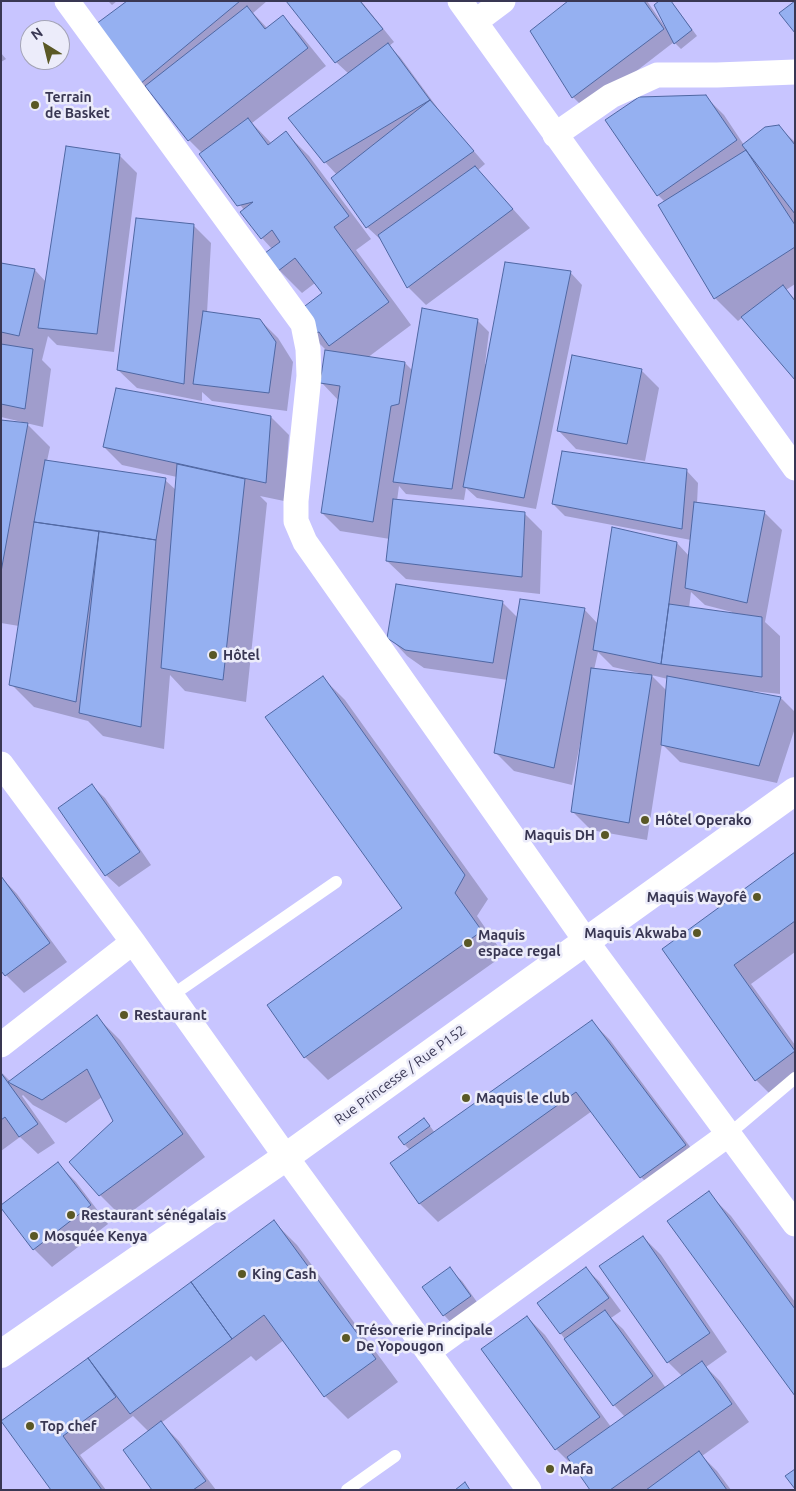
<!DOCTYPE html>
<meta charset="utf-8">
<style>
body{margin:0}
#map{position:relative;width:796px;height:1491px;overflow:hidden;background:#c8c5ff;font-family:Ubuntu,sans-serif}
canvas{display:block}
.frame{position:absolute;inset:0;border:2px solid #393753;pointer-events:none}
.north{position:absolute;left:20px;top:20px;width:50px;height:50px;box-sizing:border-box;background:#ececfa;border:1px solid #a4a4b7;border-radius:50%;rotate:324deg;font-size:14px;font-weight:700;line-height:20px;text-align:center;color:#393753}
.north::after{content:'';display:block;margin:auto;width:18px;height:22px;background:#5a5825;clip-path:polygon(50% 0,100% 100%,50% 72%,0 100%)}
</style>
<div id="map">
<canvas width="796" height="1491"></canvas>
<div class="frame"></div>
<div class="north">N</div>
</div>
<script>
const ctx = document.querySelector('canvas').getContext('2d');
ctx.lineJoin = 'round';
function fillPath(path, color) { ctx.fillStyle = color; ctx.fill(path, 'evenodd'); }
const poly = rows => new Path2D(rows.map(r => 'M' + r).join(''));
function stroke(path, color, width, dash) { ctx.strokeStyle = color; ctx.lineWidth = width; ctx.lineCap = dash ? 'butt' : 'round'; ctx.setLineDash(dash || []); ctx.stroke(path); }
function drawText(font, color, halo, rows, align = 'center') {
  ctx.font = font + ' Ubuntu,sans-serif'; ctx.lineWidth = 5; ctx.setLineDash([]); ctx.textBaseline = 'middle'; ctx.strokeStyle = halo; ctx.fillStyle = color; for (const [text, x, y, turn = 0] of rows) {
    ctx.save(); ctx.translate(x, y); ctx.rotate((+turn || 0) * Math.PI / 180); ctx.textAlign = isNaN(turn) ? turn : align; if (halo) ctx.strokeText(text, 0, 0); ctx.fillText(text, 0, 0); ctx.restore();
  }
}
fillPath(poly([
 [108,1,117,1,112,5],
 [129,1,267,1,253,13,268,29,283,17,301,35,326,66,252,123,272,144,286,133,309,156,371,239,356,250,411,325,367,358,405,363,413,371,477,320,489,332,485,364,487,365,570,272,582,285,536,509,477,498,466,488,464,500,406,494,399,486,397,501,524,513,542,531,540,594,406,579,387,561,390,539,340,531,322,513,339,401,321,382,326,350,311,335,323,293,315,283,302,293,279,270,272,249,262,238,244,210,202,153,189,140,154,95,141,83],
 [288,1,361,1,394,42,389,46,400,57,442,114,485,164,478,170,530,228,426,305,408,287,381,238,380,239,367,227,337,175,325,162,349,74,336,62],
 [570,1,647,1,665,27,671,1,697,36,681,49,674,42,586,110,573,97,532,32],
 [1,53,6,59,1,62],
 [705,96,724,115,744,145,779,127,795,142,795,284,786,290,795,299,795,378,743,317,738,321,715,298,665,202,658,195],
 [119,155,137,173,114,352,57,345,48,336,42,360,51,369,43,427,26,423,50,447,47,461,165,480,176,490,177,477,122,465,104,447,271,417,289,435,284,501,260,496,267,503,246,702,185,691,170,675,164,749,103,736,88,721,34,707,11,684,19,626,1,623,1,422,21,423,22,422,1,417,1,264,35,270,46,282],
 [193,225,211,243,207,313,260,320,278,338,293,362,287,411,212,401,202,392,202,401,137,388,118,370],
 [641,370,659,388,645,461,576,449,558,430],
 [686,470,698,483,697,504,764,512,782,530,765,622,780,636,780,694,753,691,753,693,781,698,795,712,795,728,777,783,680,762,662,744,647,840,591,830,573,812,583,739,581,738,572,785,514,771,495,752,508,680,424,668,407,656,389,637,502,602,518,618,584,609,598,624,677,543,690,557,691,540,565,516,553,504],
 [691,592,705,605,732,612,732,614,689,608],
 [598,652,613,667,639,673,639,675,594,670],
 [651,675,668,679,667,691],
 [322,677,345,700,488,899,477,916,504,955,328,1080,305,1057,404,909],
 [92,786,105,798,151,865,119,887,106,875],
 [795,853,795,952,751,984,795,1045,795,1083,774,1098,756,1080,663,950],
 [1,877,17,894,67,962,24,993,6,975],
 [97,1017,120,1040,205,1157,123,1218,100,1195,115,1121,102,1097,66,1123,33,1105,23,1095,22,1096,55,1143,38,1154,20,1137,1,1151,1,1072,11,1082],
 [592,1022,610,1040,703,1164,659,1195,641,1177,592,1111,438,1222,420,1204,392,1163,410,1150,405,1145,430,1126,435,1133],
 [58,1164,76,1182,108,1224,52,1267,34,1249],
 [708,1193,731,1216,795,1302,795,1394],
 [274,1222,297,1245,398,1382,348,1419,325,1396,284,1340,256,1361,251,1356,161,1423,179,1441,216,1490,153,1490,149,1432,133,1416,80,1455,106,1490,53,1490,3,1422],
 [643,1237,661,1255,727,1352,706,1367,720,1381,749,1422,702,1456,717,1471,731,1490,591,1490,575,1466,574,1467,556,1449,527,1317,545,1335,611,1427,625,1417,614,1405,538,1303,586,1269,599,1281,621,1311,611,1318,623,1329,666,1388,682,1376,668,1362,601,1266],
 [449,1269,462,1281,482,1309,456,1328,444,1315,424,1287]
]), '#0003');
const building = poly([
 [127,1,240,1,140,84,96,24,127,1],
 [286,1,360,1,383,29,335,63,286,1],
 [568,1,644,1,664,29,572,98,530,31,568,1],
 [659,1,671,1,692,30,674,44,654,5,659,1],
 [795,1,795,33,779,13,795,1],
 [247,6,265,29,283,15,308,48,188,141,145,86,247,6],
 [388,43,430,100,324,163,288,118,388,43],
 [706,95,737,140,657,196,605,120,639,97,706,95],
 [430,100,474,151,366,228,331,178,430,100],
 [248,118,268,145,286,131,349,216,334,227,389,302,329,346,319,332,309,335,301,309,322,293,295,258,278,271,265,253,280,242,272,230,261,239,240,212,253,202,237,206,199,154,248,118],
 [779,125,795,145,795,214,742,145,765,127,779,125],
 [66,146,120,154,97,334,38,328,66,146],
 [746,150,795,225,795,247,714,299,658,205,746,150],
 [475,166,513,209,407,288,378,235,475,166],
 [136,218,194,224,184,384,117,370,136,218],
 [505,262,571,271,524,498,463,487,505,262],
 [1,263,35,269,19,336,1,332,1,263],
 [783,285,795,301,795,380,741,317,783,285],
 [422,308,478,319,452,489,393,482,422,308],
 [203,311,260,319,276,342,269,393,193,384,203,311],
 [1,344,33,349,25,409,1,404,1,344],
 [325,350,405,362,399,404,391,406,373,522,321,513,340,386,320,383,325,350],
 [572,355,642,369,627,444,557,431,572,355],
 [116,388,271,416,266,483,103,447,116,388],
 [1,420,28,423,1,572,1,420],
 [562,451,687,469,682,529,552,504,562,451],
 [45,460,166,478,156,540,34,522,45,460],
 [177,464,245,479,223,680,161,668,177,464],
 [393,499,525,512,522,577,386,561,393,499],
 [694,502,765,511,747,603,685,588,694,502],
 [34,522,99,531,76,702,9,685,34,522],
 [612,527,677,542,661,664,593,650,612,527],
 [99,531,156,540,141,727,79,713,99,531],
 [396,584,503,601,493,663,405,650,387,638,396,584],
 [520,599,585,608,554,768,494,753,520,599],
 [669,604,762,617,762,677,661,664,669,604],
 [591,668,652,675,629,823,571,812,591,668],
 [323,676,465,875,455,893,482,931,304,1058,267,1005,402,908,265,717,323,676],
 [667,676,781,697,759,766,661,745,667,676],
 [92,784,140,852,105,876,58,808,92,784],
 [795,852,795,921,734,965,795,1051,755,1081,662,949,795,852],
 [1,876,50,943,5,976,1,971,1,876],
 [97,1015,183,1134,99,1196,69,1162,113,1121,87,1069,42,1100,8,1082,97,1015],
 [592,1020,686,1145,640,1178,576,1092,419,1204,390,1163,592,1020],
 [1,1073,38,1124,19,1137,5,1117,1,1120,1,1073],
 [424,1118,430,1126,404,1145,398,1137,424,1118],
 [58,1162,91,1205,33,1250,1,1208,1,1205,58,1162],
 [709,1191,795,1309,795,1396,667,1221,709,1191],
 [274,1220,376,1359,324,1397,264,1315,232,1339,191,1282,274,1220],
 [643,1236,710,1333,667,1363,599,1266,643,1236],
 [450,1267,471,1296,443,1316,422,1287,450,1267],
 [586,1267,609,1298,560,1334,537,1303,586,1267],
 [191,1282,232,1339,130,1414,88,1358,191,1282],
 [605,1310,653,1376,613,1406,564,1339,605,1310],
 [527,1316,600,1417,555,1450,481,1349,527,1316],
 [88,1358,116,1397,63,1436,102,1490,51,1490,1,1421,88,1358],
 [702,1361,732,1404,610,1490,590,1490,567,1457,702,1361],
 [161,1421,206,1481,193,1490,152,1490,123,1450,161,1421],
 [699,1451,727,1490,646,1490,699,1451],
 [795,1469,795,1489,785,1476,795,1469],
 [465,1482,470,1490,455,1490,465,1482]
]);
fillPath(building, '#95b0f1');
stroke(building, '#4f67a3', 1);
stroke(poly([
 [171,996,336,882],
 [729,1134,795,1078],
 [347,1490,395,1456]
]), '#fff', 12);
stroke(poly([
 [67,1,303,324,308,349,309,376,296,501,296,521,305,542,586,941,795,1224],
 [460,1,795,468],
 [475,22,503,1],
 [555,135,611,96,657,75,717,75,795,72],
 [1,764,133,942,286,1157,529,1490],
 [1,1045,133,942],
 [428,1352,729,1134]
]), '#fff', 25);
stroke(poly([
 [1,1354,286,1157,795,791]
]), '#fff', 28);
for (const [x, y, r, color] of [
 [35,105,5,"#5a5825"],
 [213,655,5,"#5a5825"],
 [645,820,5,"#5a5825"],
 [605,835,5,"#5a5825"],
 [757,897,5,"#5a5825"],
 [697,933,5,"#5a5825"],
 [468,943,5,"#5a5825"],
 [124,1015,5,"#5a5825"],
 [466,1098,5,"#5a5825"],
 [71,1215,5,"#5a5825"],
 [34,1236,5,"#5a5825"],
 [242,1274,5,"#5a5825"],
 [346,1338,5,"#5a5825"],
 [30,1426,5,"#5a5825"],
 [550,1469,5,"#5a5825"]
]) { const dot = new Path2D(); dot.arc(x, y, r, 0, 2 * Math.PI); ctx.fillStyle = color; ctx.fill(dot); stroke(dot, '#ececfa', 2); }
drawText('bold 14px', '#393753', '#ececfa', [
 ["Terrain",45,97],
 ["de Basket",45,113],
 ["Hôtel",223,655],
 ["Hôtel Operako",655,820],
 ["Maquis DH",595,835,"right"],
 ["Maquis Wayofê",747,897,"right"],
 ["Maquis Akwaba",687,933,"right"],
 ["Maquis",478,935],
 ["espace regal",478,951],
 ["Restaurant",134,1015],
 ["Maquis le club",476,1098],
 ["Restaurant sénégalais",81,1215],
 ["Mosquée Kenya",44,1236],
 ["King Cash",252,1274],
 ["Trésorerie Principale",356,1330],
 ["De Yopougon",356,1346],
 ["Top chef",40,1426],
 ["Mafa",560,1469]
], 'left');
drawText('14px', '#393753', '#ececfa', [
 ["Rue Princesse / Rue P152",400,1075,-36]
]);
</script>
